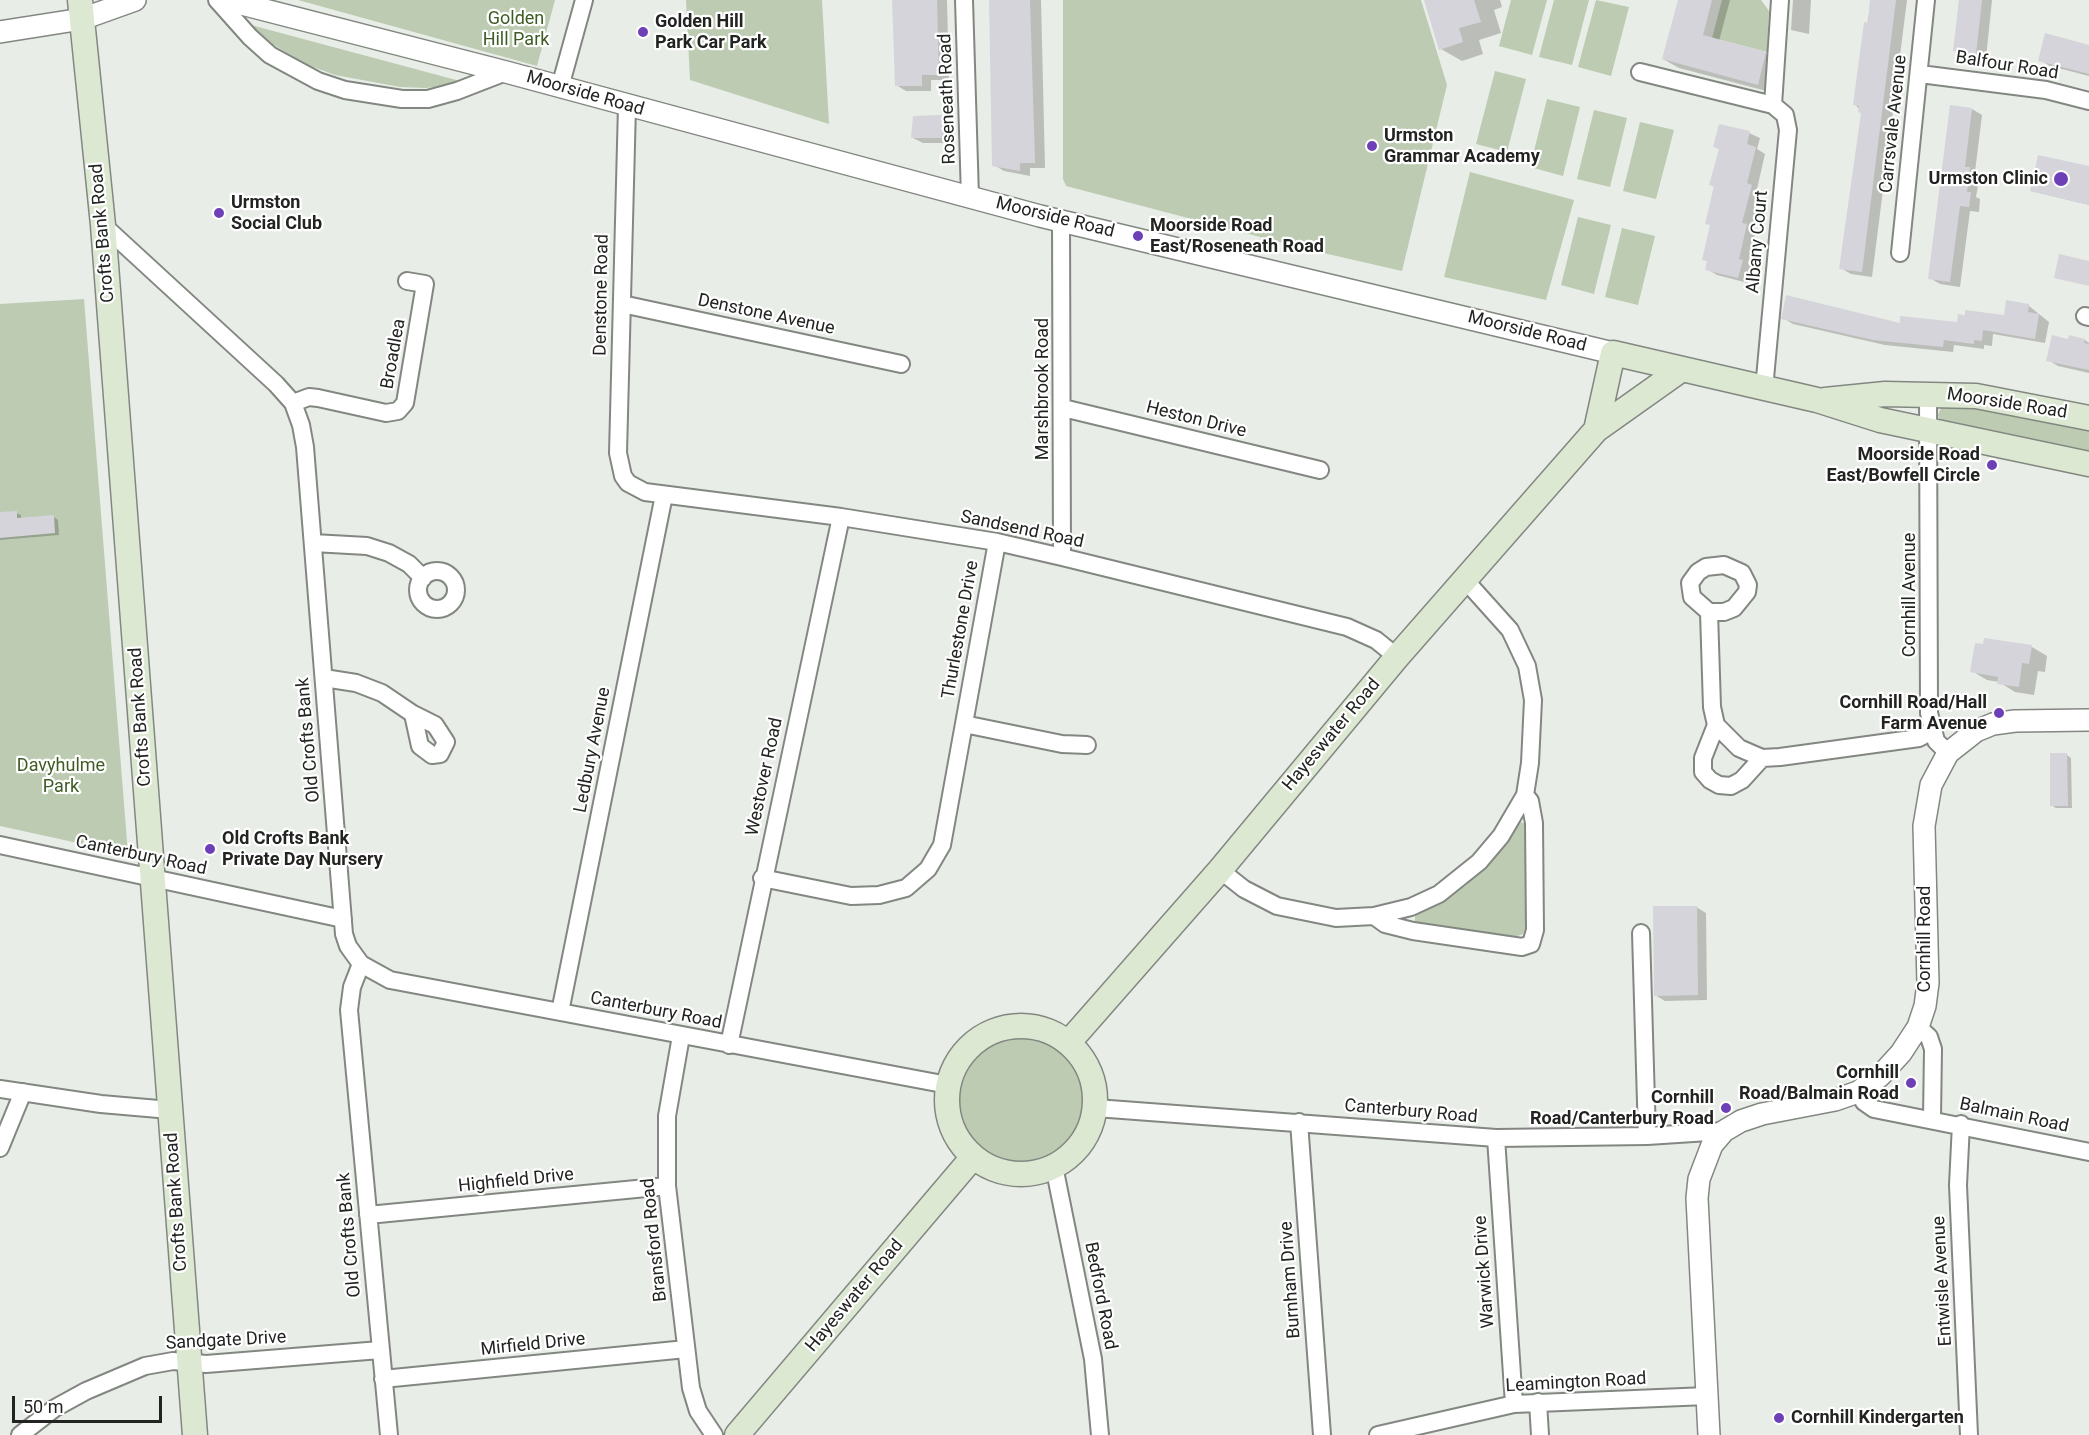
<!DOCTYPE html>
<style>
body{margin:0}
#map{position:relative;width:2089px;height:1435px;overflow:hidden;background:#e9ede7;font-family:Roboto,sans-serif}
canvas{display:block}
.scale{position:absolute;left:12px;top:1396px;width:150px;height:27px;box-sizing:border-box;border:3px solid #222421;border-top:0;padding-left:8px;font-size:18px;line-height:21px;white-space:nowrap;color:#222421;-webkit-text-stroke:4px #fff;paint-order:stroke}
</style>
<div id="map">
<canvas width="2089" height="1435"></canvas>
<div class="scale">50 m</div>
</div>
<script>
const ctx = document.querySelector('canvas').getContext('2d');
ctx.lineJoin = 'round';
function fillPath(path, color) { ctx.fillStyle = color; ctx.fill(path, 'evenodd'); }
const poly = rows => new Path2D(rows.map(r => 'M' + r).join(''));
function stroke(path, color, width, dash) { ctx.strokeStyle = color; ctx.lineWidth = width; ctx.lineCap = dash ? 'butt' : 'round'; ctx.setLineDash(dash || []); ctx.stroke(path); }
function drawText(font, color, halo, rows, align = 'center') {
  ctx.font = font + ' Roboto,sans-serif'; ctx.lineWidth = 4.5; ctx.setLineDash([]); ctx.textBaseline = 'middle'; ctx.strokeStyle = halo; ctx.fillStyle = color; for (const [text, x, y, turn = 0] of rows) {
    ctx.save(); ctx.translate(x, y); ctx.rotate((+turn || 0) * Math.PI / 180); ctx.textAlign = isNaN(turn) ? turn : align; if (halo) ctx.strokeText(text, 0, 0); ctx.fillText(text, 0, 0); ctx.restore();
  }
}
fillPath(poly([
 [298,0,555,0,537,66],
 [686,0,822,0,829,124,690,80],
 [1063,0,1421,0,1447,85,1402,271,1306,249,1066,186,1063,179],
 [1511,0,1547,0,1532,55,1499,46],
 [1554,0,1589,0,1572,65,1539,57],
 [1596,0,1629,7,1611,76,1578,67],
 [1722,0,1761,0,1769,11,1767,52,1721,40,1711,42],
 [251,25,460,81,458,84,426,88,400,87,335,75,308,65,274,45],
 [1495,71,1526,79,1507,152,1476,144],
 [1547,99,1580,107,1563,176,1530,167],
 [1594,110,1627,118,1610,187,1577,179],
 [1640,122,1674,130,1656,199,1623,191],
 [1470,172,1574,200,1546,300,1444,277],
 [1578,217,1611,225,1594,294,1561,285],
 [1622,228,1655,236,1638,305,1605,297],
 [84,299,128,854,0,826,0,304],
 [1962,405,2089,428,2089,453,1941,423,1938,415,1941,408],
 [1520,822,1526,824,1528,923,1523,934,1512,938,1415,922,1415,913,1444,900,1465,886,1487,866],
 '958 1099a63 63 0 1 1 126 0a63 63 0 1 1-126 0Z'
]), '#bccbb1');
fillPath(poly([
 [910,0,947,0,949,80,931,80,931,91,906,91,896,85],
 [990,0,1041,0,1045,168,1030,168,1030,176,1004,171,994,165],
 [1426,0,1500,0,1502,7,1494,10,1501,33,1479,40,1483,54,1462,61,1441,49],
 [1679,0,1730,0,1719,41,1765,53,1781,62,1774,93,1679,68,1663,59],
 [1793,0,1811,0,1809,34,1791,30],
 [1871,0,1907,0,1872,277,1851,274,1841,268,1862,113,1855,104],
 [1959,0,1992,0,1986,58,1965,56,1955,50],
 [2089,46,2089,76,2050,66,2040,60],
 [1972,109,1982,115,1975,172,1980,175,1976,197,1980,199,1979,212,1970,211,1960,287,1940,284,1930,278],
 [942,117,952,123,952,143,923,143,913,138],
 [1749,133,1760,138,1757,149,1765,154,1757,189,1761,192,1752,229,1756,231,1748,264,1752,267,1748,283,1717,275,1707,269,1708,262,1703,259,1711,225,1715,187,1711,185,1720,150,1714,146],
 [2089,168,2089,205,2031,191],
 [2029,306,2049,322,2045,343,1993,334,1992,346,1984,345,1984,349,1954,345,1953,352,1885,345,1793,324,1783,318,1901,325,1958,323,2005,316],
 [2085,340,2089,343,2089,373,2058,366,2048,360,2069,341],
 [16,513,21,515,21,519,54,517,58,520,59,535,0,540,0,514],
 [1985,640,2032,647,2047,656,2045,672,2038,671,2034,695,2015,692,1999,682,1987,680,1972,671],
 [2067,755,2071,758,2072,808,2056,808,2051,805],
 [1696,907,1706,913,1707,1000,1665,1001,1655,995]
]), '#0003');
fillPath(poly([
 [892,0,937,0,939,75,922,75,922,86,895,86],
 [989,0,1030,0,1035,163,1020,163,1020,171,992,166],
 [1424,0,1474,0,1481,22,1459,28,1463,42,1439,50],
 [1678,0,1712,0,1703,35,1766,52,1758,85,1662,59],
 [1870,0,1896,0,1862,272,1839,269,1861,113,1858,112,1859,106,1853,105,1864,22,1868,23],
 [1959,0,1982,0,1976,54,1953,51],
 [2045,33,2089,45,2089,74,2038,61],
 [1950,105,1972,108,1965,167,1970,167,1967,192,1971,192,1969,207,1960,206,1950,282,1928,279],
 [942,115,943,138,911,138,913,116],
 [1719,124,1750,131,1747,144,1756,147,1747,183,1752,185,1742,223,1747,224,1739,259,1743,260,1738,278,1705,270,1707,261,1702,260,1710,225,1705,224,1714,186,1709,185,1719,149,1713,147],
 [2038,155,2089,166,2089,205,2030,191],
 [2059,254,2089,261,2089,286,2054,278],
 [1786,295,1900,323,1900,316,1957,322,1958,314,1965,315,1965,310,2004,315,2006,300,2029,304,2028,312,2039,314,2035,339,1983,330,1982,341,1974,340,1974,344,1944,340,1943,347,1873,340,1781,319],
 [2052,335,2068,339,2069,335,2085,339,2084,343,2089,344,2089,370,2046,361],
 [17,511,17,518,54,515,55,533,0,538,0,512],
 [1984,638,2032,645,2029,664,2022,663,2019,687,1997,684,1998,677,1970,672,1975,643,1983,644],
 [2050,753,2067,753,2068,806,2050,806],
 [1653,906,1697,906,1698,995,1654,996]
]), '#d5d4da');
const minor = poly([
 [217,0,250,37,270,55,318,81,345,90,402,99,428,99,457,91,506,72],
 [964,0,970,197],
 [1640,72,1773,105,1785,115,1788,130,1764,389],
 [1920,74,2046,90,2089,101],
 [560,87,584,0],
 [1773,105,1780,0],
 [627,106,618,453,623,476,628,483,645,492,841,517,997,542,1062,557,1347,627,1376,640,1397,657],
 [1061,221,1062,557],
 [103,225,276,384,293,403,301,425,305,447,344,934,348,946,361,964,390,980,948,1085],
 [1900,253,1926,0],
 [622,304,901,364],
 [2085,316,2089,317],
 [1928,393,1929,713,1936,741,1948,753],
 [293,403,309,397,318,398,386,413,398,411,405,403,425,284,407,281],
 [1063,408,1320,470],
 [313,543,367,546,389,553,409,564,423,578],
 [1724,565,1742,573,1748,585,1747,592,1734,608,1724,612,1709,612,1692,597,1690,583,1698,572,1706,567,1724,565],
 '418 590a19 19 0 1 1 38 0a19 19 0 1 1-38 0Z',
 [1709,612,1712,707,1716,725,1739,748,1762,758,1780,757,1919,738,1932,731],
 [324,678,356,683,382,693,413,714,435,725,446,742,440,754,432,755,420,746,413,714],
 [964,724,1062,744,1087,745],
 [1716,725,1703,758,1703,772,1710,780,1719,785,1731,786,1742,780,1762,758],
 [0,845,343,919],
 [1220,870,1244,889,1277,906,1336,918,1374,916,1411,907,1439,894,1479,862,1501,836,1525,795,1530,763,1533,700,1527,666,1510,630,1466,581],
 [762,878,851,896,879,895,906,888,928,869,942,845,997,542],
 [1374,916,1385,924,1413,931,1522,947,1531,944,1535,930,1534,823,1530,801,1525,795],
 [1641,933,1647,1136],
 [361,964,352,987,349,1010,389,1435],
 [560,1012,664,495],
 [1918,1027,1929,1037,1933,1049,1932,1118],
 [681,1036,667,1116,667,1186,691,1388,698,1411,714,1435],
 [729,1045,841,517],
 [0,1089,101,1104,170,1110],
 [1858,1092,1864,1102,1874,1109,2089,1152],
 [1096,1108,1496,1138,1647,1136,1724,1131],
 [1299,1122,1322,1435],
 [1961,1124,1958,1185,1969,1435],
 [1496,1138,1514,1404],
 [0,1148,23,1092],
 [1054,1166,1093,1359,1100,1435],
 [368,1215,667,1186],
 [383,1379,686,1349],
 [1538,1402,1540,1435],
 [20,1435,55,1408,86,1391,145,1366,173,1361,206,1364,380,1350],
 [1378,1435,1514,1404,1707,1396]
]);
const tertiary = poly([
 [226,0,506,72,1040,216,1613,353],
 [0,32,82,19,135,0],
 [1709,1435,1697,1198,1699,1179,1712,1145,1724,1131,1741,1121,1762,1114,1835,1100,1858,1092,1880,1076,1901,1053,1918,1027,1925,1006,1928,983,1924,826,1931,785,1948,753,1976,731,1993,724,2015,721,2089,720]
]);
const secondary = poly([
 [80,0,103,225,195,1435],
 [1825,400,1885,394,1976,396,2089,418],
 [1596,430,1613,353,1817,400,1880,420,2089,464],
 '947 1100a74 74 0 1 1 148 0a74 74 0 1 1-148 0Z',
 [1069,1042,1220,870,1397,657,1596,430,1682,369],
 [737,1435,973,1157]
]);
stroke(minor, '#838781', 20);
stroke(tertiary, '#838781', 24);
stroke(secondary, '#838781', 27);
stroke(minor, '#fff', 16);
stroke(tertiary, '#fff', 21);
stroke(secondary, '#dce8d2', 24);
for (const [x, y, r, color] of [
 [643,32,6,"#6e40b8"],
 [1372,146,6,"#6e40b8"],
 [2061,179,8,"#6e40b8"],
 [219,213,6,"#6e40b8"],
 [1138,236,6,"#6e40b8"],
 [1992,465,6,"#6e40b8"],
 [1999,713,6,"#6e40b8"],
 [210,849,6,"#6e40b8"],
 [1911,1083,6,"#6e40b8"],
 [1726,1108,6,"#6e40b8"],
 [1779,1418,6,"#6e40b8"]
]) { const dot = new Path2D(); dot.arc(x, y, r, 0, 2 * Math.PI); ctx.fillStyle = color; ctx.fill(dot); stroke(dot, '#fff', 2); }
drawText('18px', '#3e5b23', '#fff', [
 ["Golden",516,19],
 ["Hill Park",516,40],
 ["Davyhulme",61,766],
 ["Park",61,787]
]);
drawText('bold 18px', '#222421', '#fff', [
 ["Golden Hill",655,22],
 ["Park Car Park",655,43],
 ["Urmston",1384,136],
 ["Grammar Academy",1384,157],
 ["Urmston Clinic",2048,179,"right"],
 ["Urmston",231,203],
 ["Social Club",231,224],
 ["Moorside Road",1150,226],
 ["East/Roseneath Road",1150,247],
 ["Moorside Road",1980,455,"right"],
 ["East/Bowfell Circle",1980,476,"right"],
 ["Cornhill Road/Hall",1987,703,"right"],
 ["Farm Avenue",1987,724,"right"],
 ["Old Crofts Bank",222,839],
 ["Private Day Nursery",222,860],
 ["Cornhill",1899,1073,"right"],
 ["Road/Balmain Road",1899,1094,"right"],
 ["Cornhill",1714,1098,"right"],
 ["Road/Canterbury Road",1714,1119,"right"],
 ["Cornhill Kindergarten",1791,1418]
], 'left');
drawText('18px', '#222421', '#fff', [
 ["Balfour Road",2007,66,9],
 ["Moorside Road",585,94,16],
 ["Roseneath Road",948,99,-92],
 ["Carrsvale Avenue",1894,124,-84],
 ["Moorside Road",1055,218,14],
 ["Crofts Bank Road",103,233,-95],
 ["Albany Court",1758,242,-85],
 ["Denstone Road",602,295,-89],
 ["Denstone Avenue",766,315,12],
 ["Moorside Road",1527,332,14],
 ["Broadlea",394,354,-80],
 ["Marshbrook Road",1043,389,-90],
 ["Moorside Road",2007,404,9],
 ["Heston Drive",1196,420,14],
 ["Sandsend Road",1022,530,12],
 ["Cornhill Avenue",1910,595,-90],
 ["Thurlestone Drive",961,630,-80],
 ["Crofts Bank Road",141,717,-94],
 ["Hayeswater Road",1332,735,-50],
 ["Old Crofts Bank",309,740,-95],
 ["Ledbury Avenue",593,750,-79],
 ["Westover Road",765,777,-78],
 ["Canterbury Road",141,856,12],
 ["Cornhill Road",1925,939,-90],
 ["Canterbury Road",656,1011,11],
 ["Canterbury Road",1411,1112,5],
 ["Balmain Road",2014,1116,12],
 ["Highfield Drive",516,1181,-6],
 ["Crofts Bank Road",177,1202,-94],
 ["Old Crofts Bank",350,1235,-95],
 ["Bransford Road",655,1240,-96],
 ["Warwick Drive",1485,1272,-94],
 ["Burnham Drive",1291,1280,-94],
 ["Entwisle Avenue",1943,1281,-93],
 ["Hayeswater Road",855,1296,-50],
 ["Bedford Road",1100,1296,79],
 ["Sandgate Drive",226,1341,-3],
 ["Mirfield Drive",533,1345,-6],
 ["Leamington Road",1576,1383,-3]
]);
</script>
